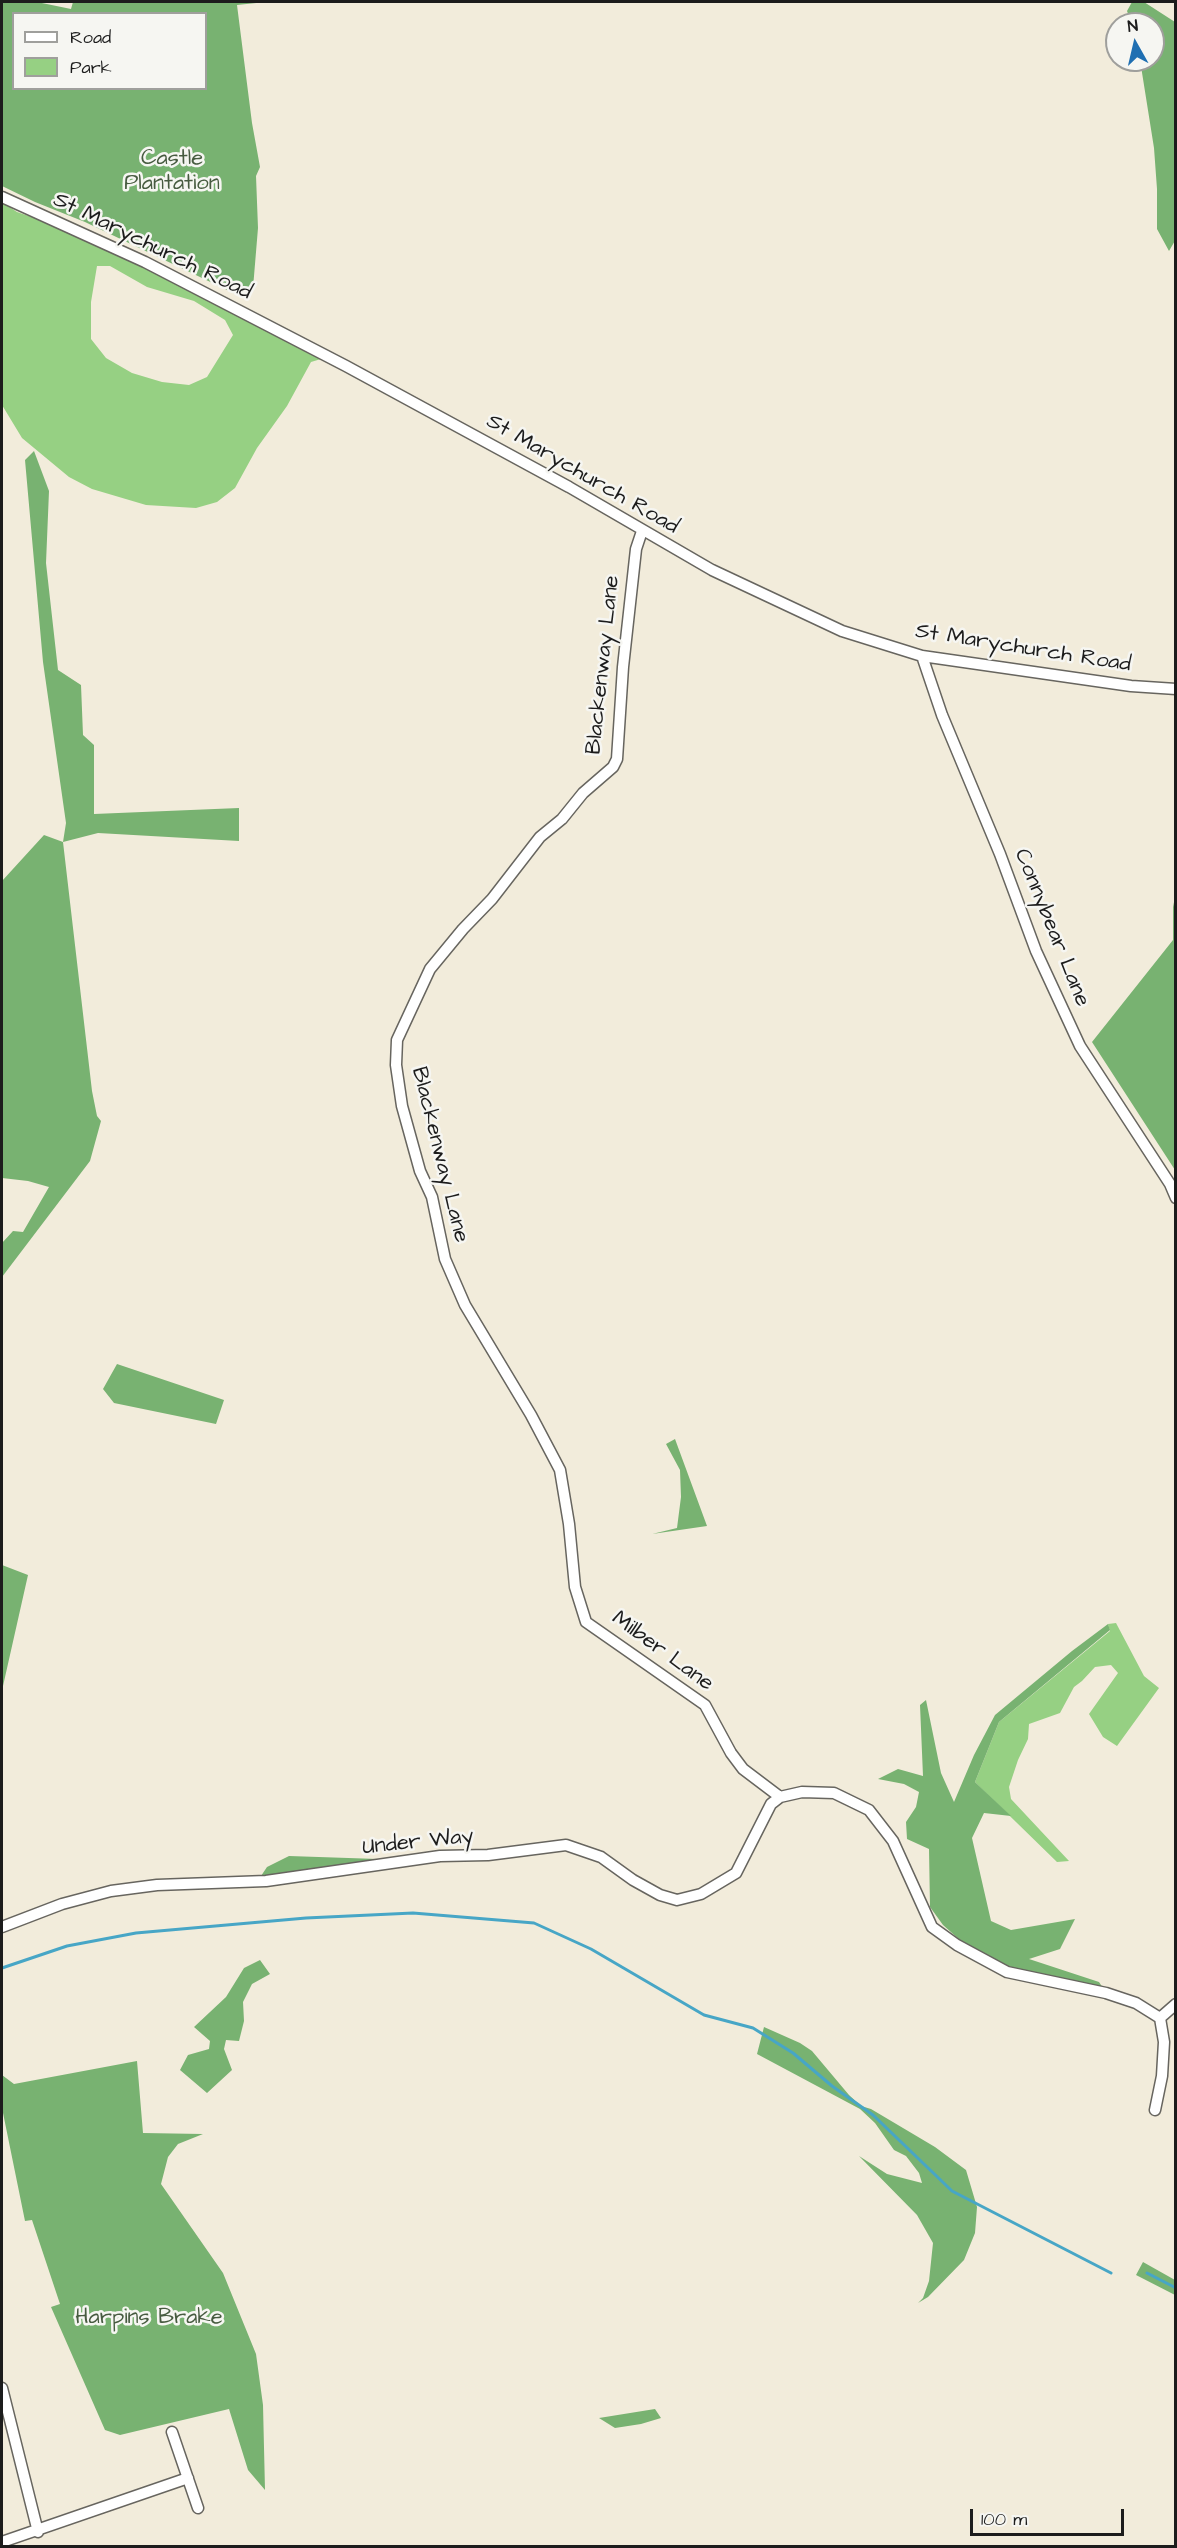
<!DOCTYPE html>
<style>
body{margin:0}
#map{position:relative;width:1177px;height:2548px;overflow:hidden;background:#f2ecdb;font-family:"Architects Daughter",sans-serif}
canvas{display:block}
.frame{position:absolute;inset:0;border:3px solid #1c1c1c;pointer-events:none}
.legend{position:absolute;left:12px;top:12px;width:195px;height:78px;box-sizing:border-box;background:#f6f6f2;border:2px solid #9f9f9c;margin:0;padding:8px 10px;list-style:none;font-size:18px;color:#1c1c1c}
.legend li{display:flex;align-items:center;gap:12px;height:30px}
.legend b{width:30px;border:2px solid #9f9f9c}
.north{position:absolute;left:1105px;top:12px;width:60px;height:60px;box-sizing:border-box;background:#f6f6f2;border:2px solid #9f9f9c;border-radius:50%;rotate:352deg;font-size:16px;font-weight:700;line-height:24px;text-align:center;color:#1c1c1c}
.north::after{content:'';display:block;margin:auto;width:21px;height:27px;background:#1f6fb2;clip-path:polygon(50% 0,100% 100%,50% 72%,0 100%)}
.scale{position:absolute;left:970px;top:2509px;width:154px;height:27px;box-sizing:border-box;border:3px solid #1c1c1c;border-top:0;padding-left:8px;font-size:18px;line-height:21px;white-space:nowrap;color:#1c1c1c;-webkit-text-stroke:4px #f6f6f2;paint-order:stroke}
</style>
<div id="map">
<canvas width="1177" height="2548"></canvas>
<div class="frame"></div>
<ul class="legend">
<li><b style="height:8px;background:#fff"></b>Road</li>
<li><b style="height:16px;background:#96d083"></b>Park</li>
</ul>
<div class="north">N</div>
<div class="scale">100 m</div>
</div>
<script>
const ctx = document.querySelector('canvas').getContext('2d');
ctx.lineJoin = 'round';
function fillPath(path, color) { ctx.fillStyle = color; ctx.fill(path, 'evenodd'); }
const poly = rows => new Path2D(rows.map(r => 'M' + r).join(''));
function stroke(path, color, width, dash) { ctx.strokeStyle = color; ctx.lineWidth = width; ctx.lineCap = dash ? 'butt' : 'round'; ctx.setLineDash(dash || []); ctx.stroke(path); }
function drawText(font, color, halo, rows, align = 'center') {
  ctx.font = font + ' "Architects Daughter",sans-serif'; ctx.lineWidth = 5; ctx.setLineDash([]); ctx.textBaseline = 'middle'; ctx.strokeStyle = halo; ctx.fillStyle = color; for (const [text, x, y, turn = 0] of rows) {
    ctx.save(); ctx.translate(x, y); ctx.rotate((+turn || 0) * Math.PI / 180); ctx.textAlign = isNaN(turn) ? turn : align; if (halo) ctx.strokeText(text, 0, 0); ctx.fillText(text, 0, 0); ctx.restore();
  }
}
fillPath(poly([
 [2,202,17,212,64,228,150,269,321,359,311,362,287,406,257,448,235,488,217,502,196,508,146,505,92,489,69,477,22,438,2,405],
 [97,266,110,266,147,287,194,301,225,320,233,335,207,377,189,385,162,382,132,373,106,358,91,339,91,302],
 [1116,1623,1144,1676,1159,1688,1117,1746,1103,1737,1089,1714,1118,1673,1111,1665,1095,1667,1082,1681,1074,1687,1060,1713,1029,1724,1028,1739,1018,1760,1009,1787,1011,1799,1069,1861,1057,1862,975,1782,999,1722,1110,1631,1108,1624]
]), '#96d083');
fillPath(poly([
 [2,2,37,2,71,9,73,2,266,2,237,5,252,123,260,167,256,176,258,228,253,288,248,300,85,222,35,202,2,186],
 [14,14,206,14,206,88,14,88],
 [1132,2,1144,2,1175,22,1176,239,1169,251,1157,229,1157,189,1154,148,1140,60,1153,60,1153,24,1132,24,1127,11],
 [34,451,49,491,46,563,58,670,81,685,83,735,94,745,94,814,239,808,239,841,98,833,63,842,92,1091,97,1116,101,1121,90,1161,2,1277,2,1243,13,1231,23,1232,49,1187,28,1181,2,1178,2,881,44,835,63,842,66,823,43,662,25,460],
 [1175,897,1175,1170,1092,1042,1173,940,1173,907],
 [117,1364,224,1400,216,1424,114,1403,103,1389],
 [675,1439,707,1526,652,1534,677,1528,681,1497,680,1470,666,1444],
 [2,1565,28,1575,3,1686,2,1686],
 [1108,1624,1110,1630,999,1722,975,1782,1011,1816,984,1813,972,1838,991,1921,1011,1930,1075,1919,1060,1949,1029,1959,1099,1982,1103,1988,1007,1967,961,1941,943,1925,930,1907,929,1849,907,1839,906,1822,916,1807,919,1792,904,1784,878,1779,898,1769,923,1776,920,1705,926,1700,941,1773,954,1802,974,1755,995,1715,1072,1651],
 [289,1856,378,1859,261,1876,267,1867],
 [260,1960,270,1974,252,1984,243,2002,244,2021,239,2041,226,2040,224,2049,232,2070,207,2093,180,2070,188,2055,209,2049,210,2041,194,2027,226,1997,244,1968],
 [764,2027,800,2043,812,2051,849,2095,861,2106,871,2109,935,2147,966,2170,977,2207,975,2233,964,2260,928,2297,918,2303,923,2298,929,2281,933,2243,917,2215,859,2156,887,2174,922,2183,919,2173,906,2156,894,2150,875,2123,860,2109,757,2054],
 [137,2061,143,2133,203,2134,178,2144,168,2157,161,2184,223,2273,256,2354,263,2405,265,2490,248,2470,229,2409,120,2435,105,2430,51,2307,60,2304,32,2220,25,2221,2,2108,2,2075,14,2084],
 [1143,2262,1175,2280,1175,2295,1136,2275],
 [655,2409,661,2418,641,2424,615,2428,599,2418]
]), '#78b271');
stroke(poly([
 [2,1968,67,1946,136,1933,306,1918,413,1913,534,1923,591,1949,704,2015,753,2028,793,2053,832,2086,873,2115,952,2191,1111,2273],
 [1147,2273,1176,2288]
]), '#47a6c6', 3);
const minor = poly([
 [2,197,145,262,346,366,569,487,712,570,842,631,922,656,1131,686,1176,689],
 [642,531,636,549,623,667,617,759,613,767,583,793,562,819,540,837,492,899,463,929,430,969,397,1040,396,1065,402,1106,420,1171,432,1197,445,1259,465,1305,531,1415,560,1470,569,1524,575,1587,586,1622,705,1705,731,1753,743,1769,780,1797],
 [922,656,942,715,1000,854,1036,951,1080,1046,1170,1184,1176,1198],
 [2,1927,62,1904,111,1891,157,1885,266,1881,440,1856,488,1855,566,1845,601,1857,633,1880,660,1895,677,1900,701,1894,736,1873,771,1804,780,1797,802,1792,834,1793,869,1810,893,1841,932,1927,957,1945,1007,1972,1106,1993,1136,2003,1160,2018,1164,2042,1162,2076,1155,2110],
 [1160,2018,1176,2004],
 [2,2388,38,2532],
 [172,2432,198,2508],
 [2,2542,188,2478]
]);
stroke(minor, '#67655f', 13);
stroke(minor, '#fff', 10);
drawText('22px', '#475b40', '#f6f6f2', [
 ["Castle",172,159],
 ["Plantation",172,184],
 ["Harpins Brake",149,2318]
]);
drawText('22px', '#1c1c1c', '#f6f6f2', [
 ["St Marychurch Road",152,247,26],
 ["St Marychurch Road",582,475,30],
 ["St Marychurch Road",1023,649,9],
 ["Blackenway Lane",604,665,-84],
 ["Connybear Lane",1051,928,68],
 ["Blackenway Lane",439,1155,76],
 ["Milber Lane",662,1652,36],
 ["Under Way",418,1843,-6]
]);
</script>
